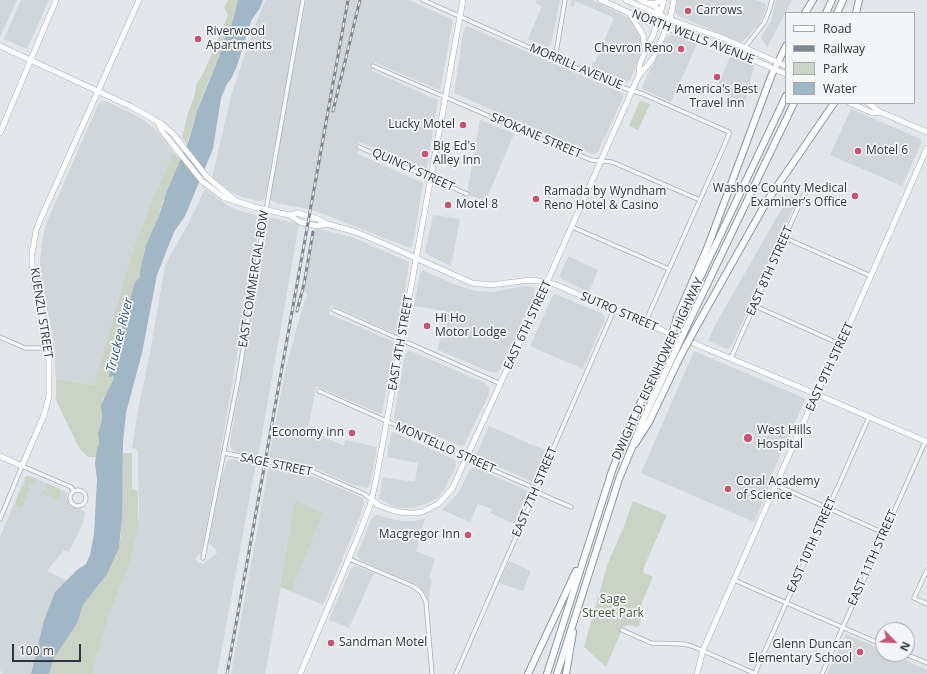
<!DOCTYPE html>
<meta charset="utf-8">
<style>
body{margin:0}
#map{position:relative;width:927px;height:674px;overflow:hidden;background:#e3e6ea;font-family:"Open Sans",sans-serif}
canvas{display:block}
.legend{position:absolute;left:785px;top:12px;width:130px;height:92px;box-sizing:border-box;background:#f3f5f7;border:1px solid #a4a9ae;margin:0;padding:5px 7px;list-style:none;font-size:12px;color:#2d3640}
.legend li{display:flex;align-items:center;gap:8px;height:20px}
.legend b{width:20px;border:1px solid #a4a9ae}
.north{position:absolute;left:875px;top:622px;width:40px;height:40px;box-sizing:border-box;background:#f3f5f7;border:1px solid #a4a9ae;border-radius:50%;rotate:114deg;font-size:11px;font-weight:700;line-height:16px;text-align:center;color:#2d3640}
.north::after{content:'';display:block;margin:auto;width:14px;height:18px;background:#c15672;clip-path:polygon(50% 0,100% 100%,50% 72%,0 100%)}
.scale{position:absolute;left:12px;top:644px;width:69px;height:18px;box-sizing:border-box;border:2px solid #2d3640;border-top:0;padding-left:5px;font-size:12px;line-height:14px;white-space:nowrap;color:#2d3640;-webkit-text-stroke:3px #f3f5f7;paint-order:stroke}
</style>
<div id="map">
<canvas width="927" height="674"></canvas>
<ul class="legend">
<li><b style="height:5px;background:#fff"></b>Road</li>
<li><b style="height:5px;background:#7e8892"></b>Railway</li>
<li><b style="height:11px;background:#cad3c5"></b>Park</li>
<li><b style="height:11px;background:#a2b7c6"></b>Water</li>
</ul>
<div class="north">N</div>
<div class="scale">100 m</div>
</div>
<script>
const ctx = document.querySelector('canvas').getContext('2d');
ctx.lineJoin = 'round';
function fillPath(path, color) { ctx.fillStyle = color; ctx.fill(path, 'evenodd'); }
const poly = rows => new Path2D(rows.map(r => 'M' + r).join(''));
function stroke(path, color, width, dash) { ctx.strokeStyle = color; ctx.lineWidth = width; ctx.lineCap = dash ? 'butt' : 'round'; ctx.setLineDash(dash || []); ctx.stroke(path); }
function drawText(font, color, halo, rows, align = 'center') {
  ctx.font = font + ' "Open Sans",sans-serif'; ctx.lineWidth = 3.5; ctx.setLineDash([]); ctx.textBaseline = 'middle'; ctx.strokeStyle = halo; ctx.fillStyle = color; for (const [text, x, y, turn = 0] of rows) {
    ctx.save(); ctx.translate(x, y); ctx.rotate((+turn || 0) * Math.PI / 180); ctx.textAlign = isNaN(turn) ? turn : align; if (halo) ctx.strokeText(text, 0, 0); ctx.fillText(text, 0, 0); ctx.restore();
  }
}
fillPath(poly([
 [0,0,17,0,0,37],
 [21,0,49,0,27,49,4,39],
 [266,0,301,0,266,194,263,201,259,201,242,197,231,192,212,178,232,92,257,20],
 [306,0,409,0,453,20,441,86,440,89,437,89,374,62,372,71,438,100,427,167,425,169,359,142,358,154,423,183,415,232,412,246,410,248,313,210,276,203,271,200,270,196],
 [537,0,560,0,551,45,547,47,528,39,542,6,535,3],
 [571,0,592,0,629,18,639,29,643,45,643,52,630,80,626,82,591,67,593,62,595,62,614,18,575,1,574,7,570,7],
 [676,0,756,0,766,4,766,8,762,19,759,24,743,41,740,42,677,15,674,9],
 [776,0,792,0,767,48,761,37,771,21],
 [467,26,622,93,623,98,598,152,595,154,592,154,454,93,464,29],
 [670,35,677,36,697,44,671,102,644,90,642,87,664,41],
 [731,55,754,65,745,103,715,90],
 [105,101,139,117,153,127,167,142,173,152,150,205,130,258,94,385,56,379,54,346,51,326,40,282,40,260,43,236,47,222,98,105,100,102],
 [851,109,921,139,921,144,902,186,830,155],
 [480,120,514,134,485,202,467,194],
 [205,189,227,205,237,210,256,215,258,216,260,222,218,466,201,553,195,558,198,563,203,564,217,553,216,550,209,543,221,479,227,461,233,459,256,463,217,674,92,674,110,612,128,569,136,538,139,513,138,452,136,449,132,448,138,410,150,353,165,265,187,226],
 [789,196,797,199,731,347,727,349,708,341,715,325],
 [433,215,460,219,451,266,428,255,425,252],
 [272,218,299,224,258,457,234,452,230,445,230,442,267,225,269,219],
 [315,228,352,237,409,262,406,286,396,332,394,333,331,305,329,314,392,341,395,344,382,413,380,414,316,386,308,429,344,446,345,440,377,447,370,484,367,488,353,485,305,464,269,458,286,367,304,302,307,297,307,293,304,292],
 [568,256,598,270,589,292,561,279,560,275],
 [422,270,451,283,475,291,493,292,526,286,532,287,534,288,535,296,500,370,498,372,496,373,490,372,438,350,445,311,414,306,420,274],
 [555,294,601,313,604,316,605,319,583,369,530,346,552,297],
 [408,351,413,352,485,383,489,388,489,394,464,445,460,446,424,430,421,432,395,421,394,417,401,377,405,354],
 [694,351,804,398,805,400,772,474,770,482,770,485,754,522,641,473],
 [489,426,547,451,533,482,477,457,477,453],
 [393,432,455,460,456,466,444,490,436,499,428,503,415,507,404,508,395,507,379,499,383,477,415,482,418,463,387,457,391,433],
 [269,466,298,471,307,474,363,498,364,504,361,514,323,605,281,587,265,674,231,674],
 [474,467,530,492,530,495,517,525,490,513,492,509,478,504,470,522,442,510,459,492,469,471],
 [28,476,30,476,64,491,66,492,70,505,75,508,85,512,83,523,69,552,64,550,47,571,68,581,55,592,51,601,44,620,31,674,3,674,0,670,0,537,25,477],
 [375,515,378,515,391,519,403,521,414,521,425,519,416,551,435,559,429,578,432,580,430,587,429,603,427,596,418,585,362,561,358,557,357,555,371,520],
 [509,561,531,571,523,591,499,583],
 [356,566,374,573,349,628,329,620,351,568],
 [846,634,883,650,883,654,892,654,927,670,927,674,827,674]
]), '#d1d6db');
fillPath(poly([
 [228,0,238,0,231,27,226,35,217,62,201,99,187,144,182,138,188,113,195,94,196,85,204,72,227,18,228,15,224,7],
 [640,100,650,104,638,130,629,126],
 [173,152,181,161,162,202,159,216,144,251,145,256,140,271,140,277,135,282,124,320,120,329,110,368,114,378,106,395,102,400,101,412,102,420,98,433,99,443,97,449,96,457,88,457,79,448,56,400,56,379,94,385,130,258,150,205],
 [123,453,132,453,132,489,138,491,138,530,128,569,110,612,92,674,49,674,54,658,76,623,83,605,101,582,116,555,121,536],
 [28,476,37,479,35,485,29,483,28,487,30,488,22,508,16,506,15,503,25,482,25,477],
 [46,483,60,489,60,496,61,501,42,493,44,490,47,492,49,489,45,487],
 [295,501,323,513,291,591,280,587],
 [633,501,667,515,643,569,644,573,653,577,642,602,640,625,637,627,629,625,623,627,606,667,584,647,608,563,624,526]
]), '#cad3c5');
fillPath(poly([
 [238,0,263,0,260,8,251,21,237,66,231,79,227,84,221,98,213,149,185,216,174,232,157,275,142,353,126,413,123,443,122,517,119,548,107,574,83,605,77,623,54,658,49,674,31,674,44,620,53,597,55,592,77,570,86,564,90,555,94,534,97,480,95,463,97,449,99,443,98,433,102,420,101,405,114,378,113,376,109,377,109,375,112,361,135,282,140,277,140,271,146,245,159,216,166,193,189,140,197,111,217,62,226,35,231,27]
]), '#a2b7c6');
const street = poly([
 [423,0,555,59,624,88,643,94,729,132,729,134,724,146,645,323],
 [745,47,764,23,769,11,772,0],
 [555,59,565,0],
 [373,66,591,160,612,162,700,200],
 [359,147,467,194],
 [572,227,669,269],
 [785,238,871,276],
 [755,306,840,344],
 [334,310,501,384],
 [0,337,25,348,47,348],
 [731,358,803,196,807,191,813,188],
 [319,391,458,453,474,462,530,486,541,494,571,507],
 [224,453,307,469,364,494,371,499],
 [776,485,884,533],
 '70 498a8 8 0 1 1 16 0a8 8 0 1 1-16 0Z',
 [0,519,22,466,71,487,74,491],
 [203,558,238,380,266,210,303,0],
 [349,559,413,586,421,592,426,602,432,674],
 [927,570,914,598,927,604],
 [734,580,883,645],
 [622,630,651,643,683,644,692,646,756,674],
 [905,654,927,663],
 [755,673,869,417],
 [456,674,533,498,539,481,614,310],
 [822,674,925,442]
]);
const secondary = poly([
 [601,0,651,23,724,47,786,74],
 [626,0,674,21,723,38,786,66],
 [640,0,656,7,660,15],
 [649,3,657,3,660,0],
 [630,14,643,35,645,50],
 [0,46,130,106,162,124,174,135,207,177,235,200],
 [639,75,640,63,654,33,664,0],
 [850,103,868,111,873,113,880,112],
 [868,103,880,112,927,132],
 [157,121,162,131,202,181,223,197,254,207,289,215,298,213,318,219,327,224,356,232,380,242,472,283,491,285,530,280,547,282,559,286,645,323,816,394,927,442],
 [0,133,56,0],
 [289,215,300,222,317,226,327,224],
 [0,456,22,466,44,415,49,396,49,361,43,322,34,282,32,265,32,254,36,231,40,220,139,0],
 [371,499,378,505,394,511,408,513,416,513,422,512,438,504,452,489,547,282,639,75,652,60,664,34,670,19,674,0],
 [300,674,355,544,370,506,376,480,463,0],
 [697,674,703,650,816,394,851,321,927,148]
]);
const highway = poly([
 [805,13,813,0],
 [826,13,832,0],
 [837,13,843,0],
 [856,13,859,0],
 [677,317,708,246,772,74,786,46],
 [681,318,786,96],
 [689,322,794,103],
 [695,329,767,201,834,103],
 [635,444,649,422,680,357],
 [528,674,576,571],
 [547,674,612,471,630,425,671,339],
 [557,674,619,479,644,418,674,354],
 [566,674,573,632]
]);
stroke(street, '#a9aeb4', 5);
stroke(secondary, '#a9aeb4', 6);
stroke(highway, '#8c969f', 8);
stroke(street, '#f5f7f8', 3.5);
stroke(secondary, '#fff', 5);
stroke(highway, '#fff', 6);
const rail = poly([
 [333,111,360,0],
 [297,311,304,284,313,232],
 [227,674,348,0]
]);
stroke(rail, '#7e8892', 3);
stroke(rail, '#f3f5f7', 1.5, [4.5]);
const highwayBridge = poly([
 [671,339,677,317],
 [674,354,689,322],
 [680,357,695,329]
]);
stroke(highwayBridge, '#8c969f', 8, []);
stroke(highwayBridge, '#fff', 6);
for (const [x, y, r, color] of [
 [688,11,4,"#c15672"],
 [198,39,4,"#c15672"],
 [681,49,4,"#c15672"],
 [717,77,4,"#c15672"],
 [463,125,4,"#c15672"],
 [858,151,4,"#c15672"],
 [425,154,4,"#c15672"],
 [855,196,4,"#c15672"],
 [536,199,4,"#c15672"],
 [448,205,4,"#c15672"],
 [427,326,4,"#c15672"],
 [352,433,4,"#c15672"],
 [748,438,5,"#c15672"],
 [728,489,4,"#c15672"],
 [468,535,4,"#c15672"],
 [331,643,4,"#c15672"],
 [860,652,4,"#c15672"]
]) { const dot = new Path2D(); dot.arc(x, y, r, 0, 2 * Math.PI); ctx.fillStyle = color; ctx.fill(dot); stroke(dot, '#f3f5f7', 1.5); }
drawText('12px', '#2d3640', '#f3f5f7', [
 ["Carrows",696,11],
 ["Riverwood",206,32],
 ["Apartments",206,46],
 ["Chevron Reno",673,49,"right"],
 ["America's Best",717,90,"center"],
 ["Travel Inn",717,104,"center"],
 ["Lucky Motel",455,125,"right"],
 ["Big Ed's",433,147],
 ["Alley Inn",433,161],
 ["Motel 6",866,151],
 ["Washoe County Medical",847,189,"right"],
 ["Examiner’s Office",847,203,"right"],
 ["Ramada by Wyndham",544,192],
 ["Reno Hotel & Casino",544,206],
 ["Motel 8",456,205],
 ["Hi Ho",435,319],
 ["Motor Lodge",435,333],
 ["West Hills",757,431],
 ["Hospital",757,445],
 ["Economy inn",344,433,"right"],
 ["Coral Academy",736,482],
 ["of Science",736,496],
 ["Macgregor Inn",460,535,"right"],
 ["Sandman Motel",339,643],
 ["Glenn Duncan",852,645,"right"],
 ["Elementary School",852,659,"right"]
], 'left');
drawText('12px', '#2d3640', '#f3f5f7', [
 ["NORTH WELLS AVENUE",693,37,21],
 ["MORRILL AVENUE",576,67,23],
 ["SPOKANE STREET",536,136,23],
 ["QUINCY STREET",413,170,24],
 ["EAST 8TH STREET",770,271,-66],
 ["EAST COMMERCIAL ROW",254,279,-81],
 ["SUTRO STREET",619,312,23],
 ["KUENZLI STREET",41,313,81],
 ["EAST 6TH STREET",528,325,-65],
 ["EAST 4TH STREET",401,343,-80],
 ["EAST 9TH STREET",830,367,-65],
 ["DWIGHT D. EISENHOWER HIGHWAY",658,369,-65],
 ["MONTELLO STREET",445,448,24],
 ["SAGE STREET",276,465,12],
 ["EAST 7TH STREET",535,492,-67],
 ["EAST 10TH STREET",812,545,-66],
 ["EAST 11TH STREET",873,558,-66]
]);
drawText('12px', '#455b3b', '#f3f5f7', [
 ["Sage",613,600],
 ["Street Park",613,614]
]);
drawText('italic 13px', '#3b5970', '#f3f5f7', [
 ["Truckee River",120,335,-76]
]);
</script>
